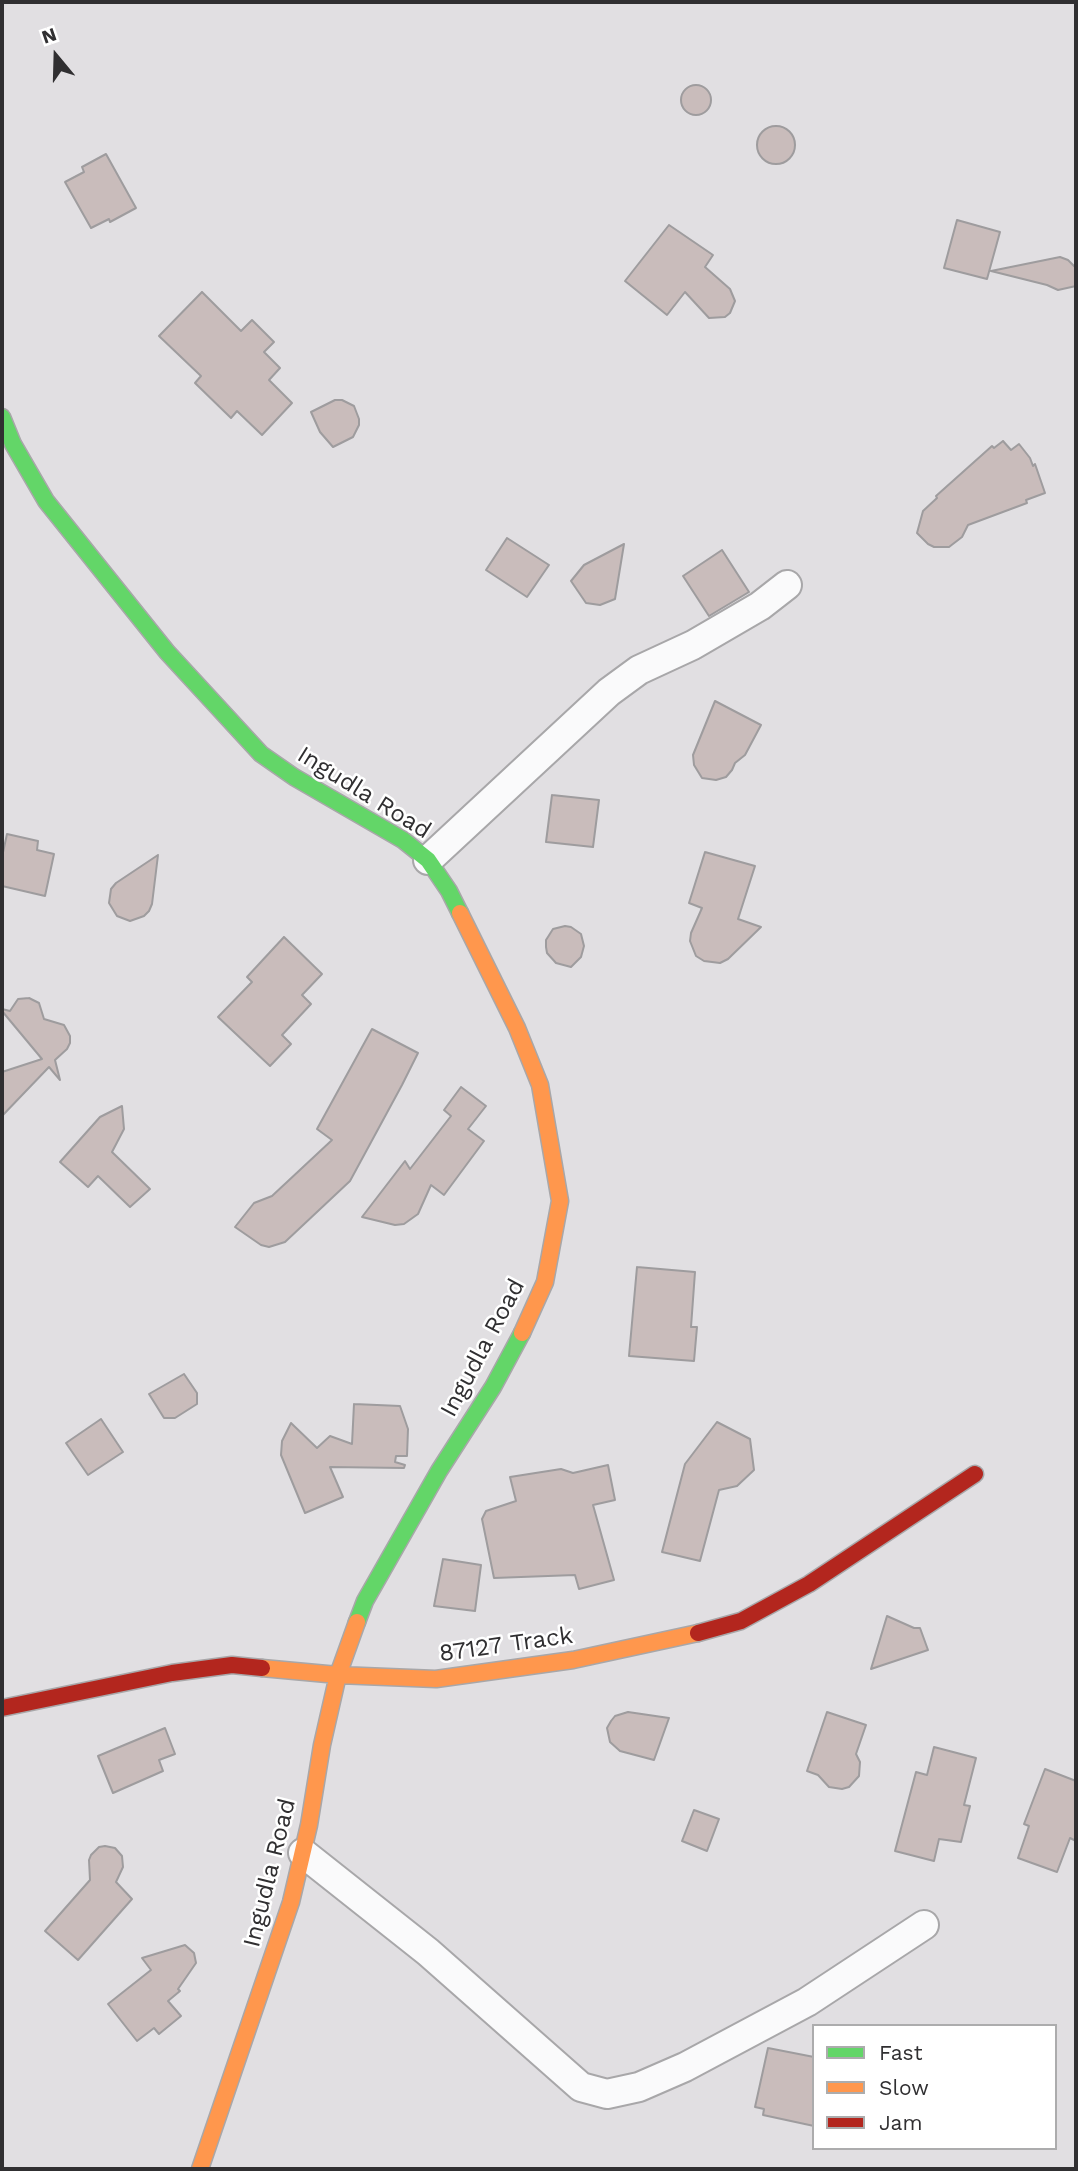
<!DOCTYPE html>
<style>
body{margin:0}
#map{position:relative;width:1078px;height:2171px;overflow:hidden;background:#e1dfe2;font-family:"Work Sans",sans-serif}
canvas{display:block}
.frame{position:absolute;inset:0;border:4px solid #302f31;pointer-events:none}
.legend{position:absolute;left:812px;top:2024px;width:245px;height:126px;box-sizing:border-box;background:#fff;border:2px solid #acacad;margin:0;padding:9px 12px;list-style:none;font-size:21px;color:#302f31}
.legend li{display:flex;align-items:center;gap:14px;height:35px}
.legend b{width:35px;border:2px solid #acacad}
.north{position:absolute;left:21px;top:21px;width:70px;height:70px;-webkit-text-stroke:5px #fff;paint-order:stroke;rotate:341deg;font-size:19px;font-weight:700;line-height:28px;text-align:center;color:#302f31}
.north::after{content:'';display:block;margin:auto;width:24px;height:32px;background:#302f31;clip-path:polygon(50% 0,100% 100%,50% 72%,0 100%)}
</style>
<div id="map">
<canvas width="1078" height="2171"></canvas>
<div class="frame"></div>
<ul class="legend">
<li><b style="height:9px;background:#63d668"></b>Fast</li>
<li><b style="height:9px;background:#ff974d"></b>Slow</li>
<li><b style="height:9px;background:#b3261e"></b>Jam</li>
</ul>
<div class="north">N</div>
</div>
<script>
const ctx = document.querySelector('canvas').getContext('2d');
ctx.lineJoin = 'round';
function fillPath(path, color) { ctx.fillStyle = color; ctx.fill(path, 'evenodd'); }
const poly = rows => new Path2D(rows.map(r => 'M' + r).join(''));
function stroke(path, color, width, dash) { ctx.strokeStyle = color; ctx.lineWidth = width; ctx.lineCap = dash ? 'butt' : 'round'; ctx.setLineDash(dash || []); ctx.stroke(path); }
function drawText(font, color, halo, rows, align = 'center') {
  ctx.font = font + ' "Work Sans",sans-serif'; ctx.lineWidth = 5; ctx.setLineDash([]); ctx.textBaseline = 'middle'; ctx.strokeStyle = halo; ctx.fillStyle = color; for (const [text, x, y, turn = 0] of rows) {
    ctx.save(); ctx.translate(x, y); ctx.rotate((+turn || 0) * Math.PI / 180); ctx.textAlign = isNaN(turn) ? turn : align; if (halo) ctx.strokeText(text, 0, 0); ctx.fillText(text, 0, 0); ctx.restore();
  }
}
const building = poly([
 '681 100a15 15 0 1 1 30 0a15 15 0 1 1-30 0Z',
 '757 145a19 19 0 1 1 38 0a19 19 0 1 1-38 0Z',
 [106,154,136,208,110,222,109,219,91,228,65,182,84,172,82,167,106,154],
 [957,220,1000,232,987,279,944,268,957,220],
 [669,225,713,255,705,267,730,289,735,301,730,313,725,317,709,318,685,292,667,315,625,281,669,225],
 [1060,257,1068,260,1076,268,1076,286,1058,290,1047,285,991,271,1060,257],
 [202,292,241,331,252,320,274,342,264,352,280,368,269,380,292,403,262,435,237,411,231,418,195,383,201,376,159,336,202,292],
 [335,400,342,400,354,406,359,419,359,425,353,437,333,447,320,432,311,412,335,400],
 [1003,441,1011,450,1019,444,1030,458,1033,466,1035,464,1045,493,1026,500,1027,503,968,525,962,537,949,547,934,547,928,544,917,533,923,511,937,498,936,496,992,446,994,448,1003,441],
 [507,538,549,565,527,597,486,570,507,538],
 [624,544,615,599,600,605,586,603,571,581,584,565,624,544],
 [722,550,749,592,709,616,683,576,722,550],
 [715,701,761,725,745,755,735,763,732,770,726,777,716,780,702,778,694,765,693,755,715,701],
 [552,795,599,800,593,847,546,842,552,795],
 [7,834,38,841,37,850,54,854,45,896,2,886,2,857,7,834],
 [705,852,755,866,738,919,761,927,728,959,720,963,704,961,696,956,690,941,691,933,702,908,689,903,705,852],
 [158,855,152,904,149,911,144,916,130,921,117,916,109,903,111,889,116,883,158,855],
 [565,926,571,927,581,934,584,946,581,957,571,967,556,963,547,953,546,947,546,940,553,929,565,926],
 [284,937,322,974,302,995,311,1004,282,1035,291,1044,270,1066,218,1017,252,982,247,977,284,937],
 [29,998,39,1003,44,1019,64,1025,70,1036,70,1043,67,1049,55,1060,60,1080,49,1067,2,1116,2,1072,42,1059,2,1011,2,1009,10,1011,18,999,29,998],
 [372,1029,418,1053,402,1085,350,1181,285,1242,269,1247,261,1245,235,1227,254,1203,272,1196,332,1140,317,1129,372,1029],
 [461,1087,486,1106,468,1129,484,1141,444,1195,431,1185,418,1214,404,1224,395,1225,362,1217,405,1161,410,1169,451,1116,444,1110,461,1087],
 [122,1106,124,1129,112,1152,150,1189,130,1207,98,1176,88,1187,60,1162,100,1117,122,1106],
 [637,1267,695,1272,691,1327,697,1327,694,1361,629,1356,637,1267],
 [184,1374,197,1393,197,1404,175,1418,164,1418,149,1394,184,1374],
 [354,1404,400,1406,408,1429,407,1456,396,1456,395,1462,405,1465,404,1468,330,1467,343,1497,305,1513,281,1455,282,1441,291,1423,317,1448,330,1436,352,1444,354,1404],
 [101,1419,123,1452,88,1475,66,1443,101,1419],
 [717,1422,750,1439,754,1470,737,1486,719,1490,700,1561,662,1552,685,1464,717,1422],
 [608,1465,615,1500,593,1505,614,1580,579,1589,575,1575,494,1578,482,1519,486,1511,516,1501,510,1477,561,1469,573,1473,608,1465],
 [443,1559,481,1565,475,1611,434,1606,443,1559],
 [887,1616,914,1628,920,1628,928,1650,871,1669,887,1616],
 [628,1712,669,1718,654,1760,620,1751,610,1742,607,1728,611,1721,615,1716,628,1712],
 [827,1712,866,1725,856,1754,860,1762,859,1776,849,1787,842,1789,829,1787,818,1775,807,1771,827,1712],
 [165,1728,175,1754,159,1760,163,1771,113,1793,98,1756,165,1728],
 [934,1747,976,1758,964,1805,970,1806,961,1842,939,1839,934,1861,895,1851,916,1772,927,1775,934,1747],
 [1045,1769,1076,1781,1076,1841,1070,1838,1057,1872,1018,1858,1029,1826,1024,1824,1045,1769],
 [694,1810,719,1819,707,1851,682,1841,694,1810],
 [105,1846,115,1848,122,1856,123,1867,116,1882,132,1899,78,1960,45,1931,90,1880,89,1860,91,1855,99,1847,105,1846],
 [185,1945,194,1953,196,1963,178,1989,180,1991,168,2001,181,2016,159,2034,154,2028,137,2041,108,2004,151,1970,142,1958,185,1945],
 [768,2048,814,2057,814,2126,763,2115,764,2109,755,2107,768,2048]
]);
fillPath(building, '#c9bcbb');
stroke(building, '#9e9c9e', 2);
const street = poly([
 [428,860,609,692,639,670,693,645,760,606,787,585],
 [303,1853,428,1952,581,2087,607,2094,639,2087,685,2067,807,2002,924,1925]
]);
const fast = poly([
 [2,417,13,444,46,501,167,652,261,754,294,777,403,840,428,860,449,891,460,913],
 [357,1622,365,1601,439,1471,493,1387,522,1333]
]);
const slow = poly([
 [460,913,517,1028,540,1085,560,1201,545,1282,522,1333],
 [262,1668,338,1675,436,1679,573,1660,698,1633],
 [200,2169,291,1902,309,1825,322,1745,338,1675,357,1622]
]);
const jam = poly([
 [698,1633,741,1621,809,1584,975,1474],
 [2,1708,172,1673,232,1665,262,1668]
]);
stroke(street, '#a8a7a9', 32);
stroke(fast, '#a8a7a9', 19);
stroke(slow, '#a8a7a9', 19);
stroke(jam, '#a8a7a9', 19);
stroke(street, '#fafafb', 28);
stroke(fast, '#63d668', 16);
stroke(slow, '#ff974d', 16);
stroke(jam, '#b3261e', 16);
drawText('24px', '#302f31', '#fff', [
 ["Ingudla Road",364,793,32],
 ["Ingudla Road",483,1348,-62],
 ["87127 Track",506,1645,-8],
 ["Ingudla Road",270,1873,-76]
]);
</script>
